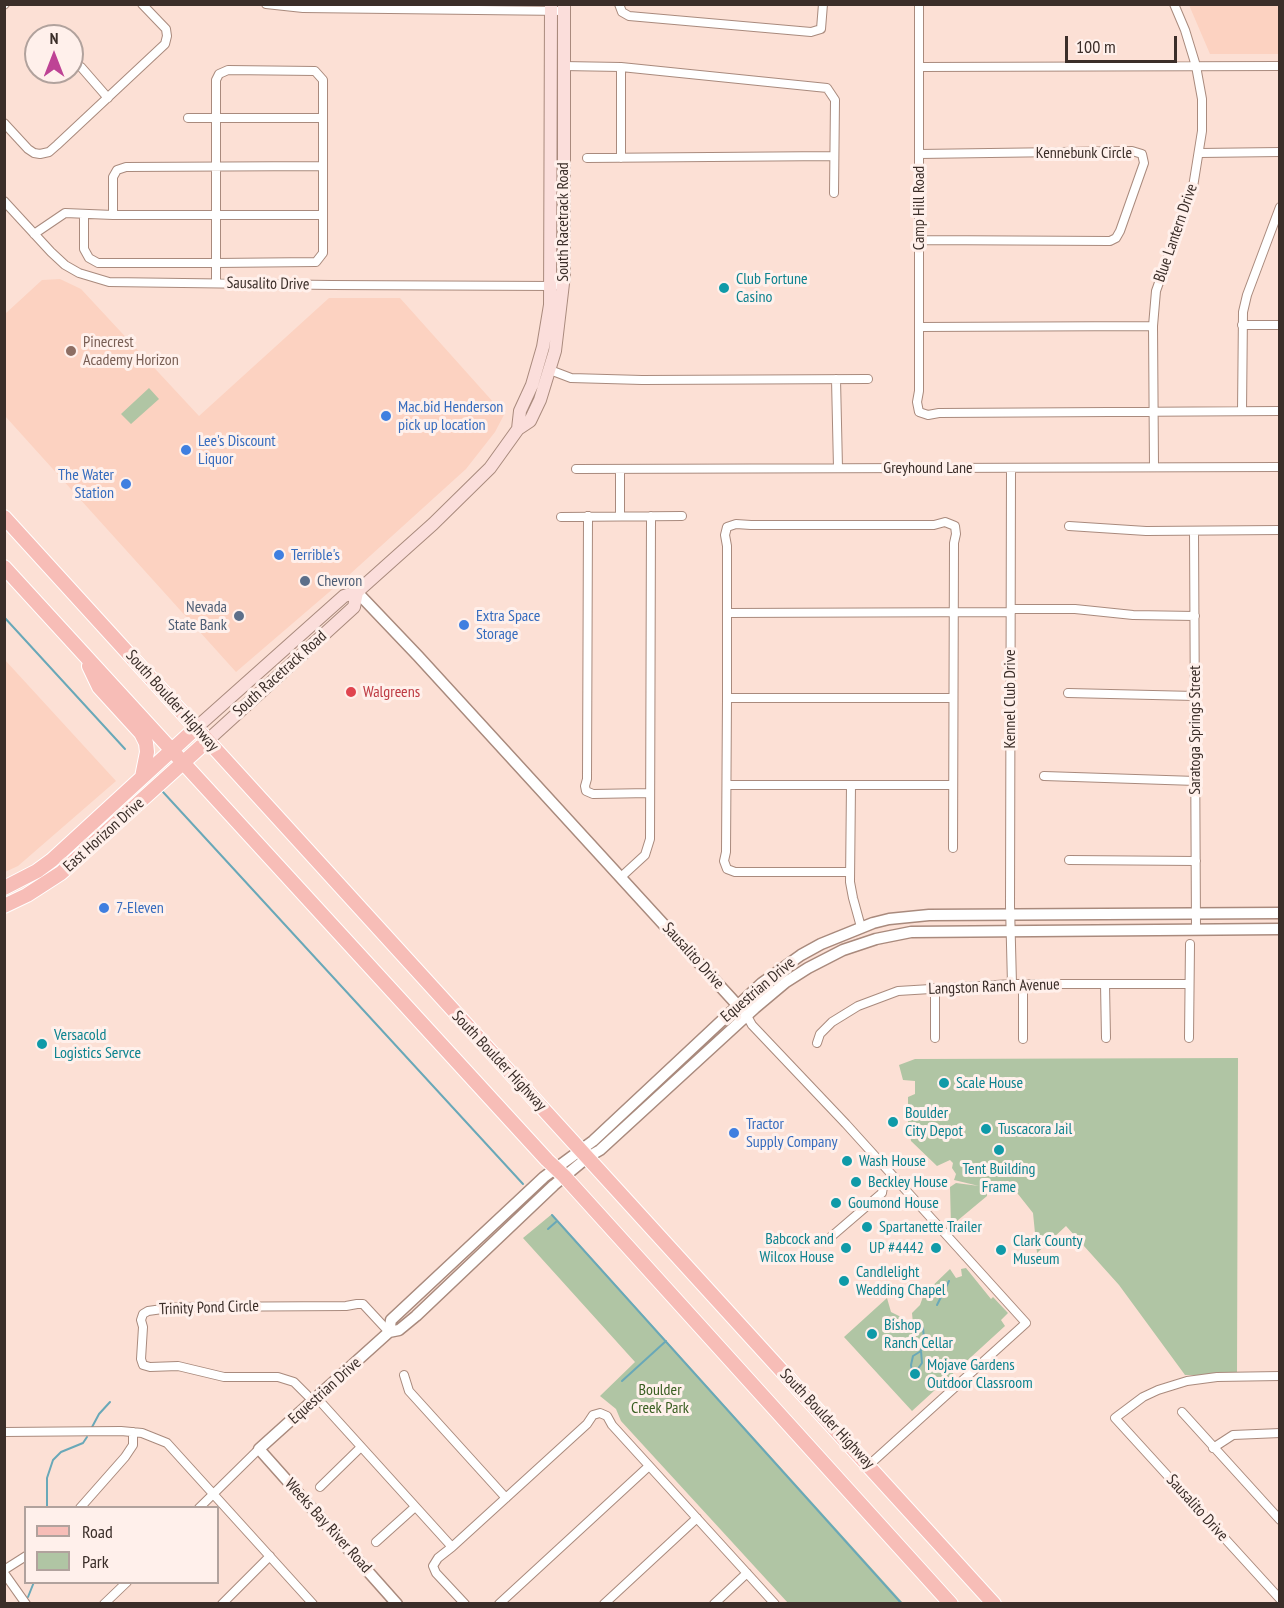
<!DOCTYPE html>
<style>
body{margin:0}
#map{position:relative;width:1284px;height:1608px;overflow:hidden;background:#fce0d5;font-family:"PT Sans Narrow",sans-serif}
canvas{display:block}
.frame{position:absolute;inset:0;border:6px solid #3b2e29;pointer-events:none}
.legend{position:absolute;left:24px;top:1506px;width:195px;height:78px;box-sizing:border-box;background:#fff0eb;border:2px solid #b1a29d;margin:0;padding:8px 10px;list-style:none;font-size:18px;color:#3b2e29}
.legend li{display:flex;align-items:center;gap:12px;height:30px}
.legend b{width:30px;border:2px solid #b1a29d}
.north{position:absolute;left:24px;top:24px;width:60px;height:60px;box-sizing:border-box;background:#fff0eb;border:2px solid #b1a29d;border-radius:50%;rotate:0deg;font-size:16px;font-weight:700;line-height:24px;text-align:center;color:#3b2e29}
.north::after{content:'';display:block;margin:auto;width:21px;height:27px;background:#be4395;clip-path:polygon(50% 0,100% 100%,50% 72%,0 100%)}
.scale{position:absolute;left:1065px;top:36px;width:112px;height:27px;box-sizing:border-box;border:3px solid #3b2e29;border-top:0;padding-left:8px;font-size:18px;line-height:21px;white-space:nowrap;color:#3b2e29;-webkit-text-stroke:4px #fff0eb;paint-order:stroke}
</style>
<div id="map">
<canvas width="1284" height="1608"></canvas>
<div class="frame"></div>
<ul class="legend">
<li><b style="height:8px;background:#f7bdb7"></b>Road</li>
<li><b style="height:16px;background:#b0c5a4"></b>Park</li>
</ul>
<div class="north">N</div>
<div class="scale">100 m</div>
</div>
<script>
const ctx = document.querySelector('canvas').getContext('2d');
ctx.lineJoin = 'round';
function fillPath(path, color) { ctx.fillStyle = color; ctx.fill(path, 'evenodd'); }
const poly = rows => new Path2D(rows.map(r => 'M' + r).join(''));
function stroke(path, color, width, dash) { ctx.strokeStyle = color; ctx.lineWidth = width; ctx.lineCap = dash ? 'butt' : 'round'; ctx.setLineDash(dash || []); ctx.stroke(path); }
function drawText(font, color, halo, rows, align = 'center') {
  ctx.font = font + ' "PT Sans Narrow",sans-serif'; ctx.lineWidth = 6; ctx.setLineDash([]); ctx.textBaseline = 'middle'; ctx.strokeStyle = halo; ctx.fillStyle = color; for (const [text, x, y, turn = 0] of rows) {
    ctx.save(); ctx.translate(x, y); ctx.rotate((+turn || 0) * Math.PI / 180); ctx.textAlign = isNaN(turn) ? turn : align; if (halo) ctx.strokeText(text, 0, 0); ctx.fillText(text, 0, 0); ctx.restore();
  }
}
fillPath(poly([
 [1189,5,1279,5,1279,54,1210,54],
 [60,279,81,289,199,416,329,298,400,298,494,403,506,411,495,432,466,469,349,575,236,672,5,416,5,314,42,280],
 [5,660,116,781,18,866,5,872]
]), '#fcd2c1');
fillPath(poly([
 [149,388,159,399,131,424,121,414],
 [1238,1058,1237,1375,1185,1375,1119,1285,1066,1226,1037,1253,1033,1213,1014,1189,1005,1194,987,1189,987,1196,951,1226,950,1187,956,1183,979,1186,954,1180,956,1174,952,1168,953,1163,950,1160,937,1166,911,1141,908,1121,908,1097,915,1094,915,1081,903,1080,899,1065,915,1059],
 [552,1214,903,1603,788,1603,621,1421,616,1409,600,1396,635,1362,523,1238],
 [966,1268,991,1299,993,1297,1008,1313,1001,1320,1005,1326,912,1411,844,1337,887,1298,891,1312,909,1321,913,1324,912,1313,920,1305,924,1294,950,1269,956,1278,962,1276,961,1269]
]), '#b0c5a4');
stroke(poly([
 [4,617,125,749],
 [163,792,523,1184],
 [552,1215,902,1604],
 [548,1229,557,1221],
 [937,1305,949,1281],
 [917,1370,922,1363,921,1351,924,1338,923,1328],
 [912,1371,911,1365,913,1356,921,1351],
 [622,1381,666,1341],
 [91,1429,99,1414,110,1402],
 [47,1508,47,1478,53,1460,61,1452,83,1443,87,1437],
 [28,1597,34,1582]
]), '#69a8b8', 2);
const minor = poly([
 [266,4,303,8,564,11],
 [619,4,622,12,629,16,811,32,821,29,823,4],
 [919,4,919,391,917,402,919,412,928,415,939,413,1280,411],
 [4,5,5,4],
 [563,66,621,67,827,88,835,100,834,193],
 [81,67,108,98],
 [621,67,621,158],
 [919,67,1280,66],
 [188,118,323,118],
 [4,123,28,149,34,153,40,154,49,152,57,145,165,44,167,36,166,29,142,4],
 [1200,153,1280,152],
 [587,158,834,156],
 [4,201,51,252,65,265,79,273,109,282,331,285,554,286],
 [84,214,84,249,89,258,98,263,216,263,316,262,323,253,323,80,315,71,228,70,219,74,216,80,216,283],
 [113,215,113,177,117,170,126,167,323,166],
 [34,234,65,213,113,215,323,215],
 [919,240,1110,241,1116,238,1120,231,1144,163,1142,154,1132,151,919,154],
 [1242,325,1280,325],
 [919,327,1153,326],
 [550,370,571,378,642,380,868,379],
 [836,379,838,468],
 [1242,411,1243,312,1247,295,1280,207],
 [1154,467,1153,326,1156,291,1193,187,1202,131,1202,99,1196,66,1185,30,1174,4],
 [1011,468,1010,906,1012,984],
 [576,469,1280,467],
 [588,516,587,779,585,786,586,791,593,794,650,793],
 [620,516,620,469],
 [561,517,682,516],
 [1069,526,1146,531,1280,530],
 [1194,531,1196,929],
 [1011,609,1075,609,1133,615,1195,616],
 [727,613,1011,612],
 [1068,693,1195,696],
 [727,698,953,698],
 [1044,776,1196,781],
 [727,785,953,785],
 [851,785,850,882,853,898,861,927],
 [1069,860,1196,861],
 [850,872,735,872,727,869,724,861,726,852,727,698,727,546,725,535,727,527,736,524,751,525,934,525,945,522,955,526,956,534,954,543,953,848],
 [621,877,645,855,650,839,651,516],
 [1105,984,1106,1038],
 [935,988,935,1038],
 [747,1016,752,1025,846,1124,1026,1323,869,1465],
 [1189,1038,1190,944],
 [1023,1039,1023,984],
 [817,1043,820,1034,832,1022,858,1006,898,991,1012,984,1189,984],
 [825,1242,882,1193,883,1187,894,1178],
 [404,1375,409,1391,506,1498],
 [1280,1376,1217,1377,1187,1381,1158,1390,1143,1397,1115,1418,1280,1599],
 [317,1398,452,1547],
 [314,1402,294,1382,278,1377,224,1377,178,1366,150,1367,143,1365,141,1359,143,1327,141,1320,143,1314,148,1311,177,1307,346,1306,357,1304,363,1304,389,1332],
 [1182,1412,1280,1520],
 [4,1432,121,1431,142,1433,167,1443,313,1604],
 [1213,1448,1233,1435,1280,1433],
 [320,1487,361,1447],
 [80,1508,125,1457,133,1445,133,1432],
 [199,1508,259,1449],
 [376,1542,415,1507],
 [4,1570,26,1556],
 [4,1573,26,1604],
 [104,1604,127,1582],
 [222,1604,270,1556],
 [465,1604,436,1573,433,1566,438,1558,452,1547,587,1424,593,1415,600,1413,607,1416,612,1425,775,1604],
 [499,1604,649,1466],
 [604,1604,697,1518],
 [714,1604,747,1573]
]);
const tertiary = poly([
 [357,592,418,656,741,1009],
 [389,1332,391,1320,544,1177,593,1141,762,983,801,955,821,944,873,923,889,919,929,915,1280,913],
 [397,1604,259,1449,389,1332,399,1330,416,1316,554,1185,588,1157,600,1150,755,1008,786,982,808,968,843,950,876,939,911,932,1280,929]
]);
const secondary = poly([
 [518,429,520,411,532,385,543,347,550,305,551,4],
 [196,728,344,596,357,592,433,524,490,468,518,429,530,421,540,400,555,351,564,275,564,4],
 [207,741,354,607,357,592]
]);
const primary = poly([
 [4,517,994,1604],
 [4,567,547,1160,564,1176,951,1604],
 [89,666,99,687,141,733,146,743,147,752,142,777],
 [4,888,37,871,52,860,196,728],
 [4,906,27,895,61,873,207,741]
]);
stroke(minor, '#a98a7d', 10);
stroke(tertiary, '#a98a7d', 13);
stroke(secondary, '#a98a7d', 14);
stroke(primary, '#fff', 16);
stroke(minor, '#fff', 8);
stroke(tertiary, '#fff', 10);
stroke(secondary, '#fbdedb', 12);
stroke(primary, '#f7bdb7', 14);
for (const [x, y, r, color] of [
 [724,288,6,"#0f9aa8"],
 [71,351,6,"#8d6e63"],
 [386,416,6,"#3f7fe0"],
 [186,450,6,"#3f7fe0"],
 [126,484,6,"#3f7fe0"],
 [279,555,6,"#3f7fe0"],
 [305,581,6,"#5c6f8a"],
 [239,616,6,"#5c6f8a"],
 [464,625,6,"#3f7fe0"],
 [351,692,6,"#e0444e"],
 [104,908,6,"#3f7fe0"],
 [42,1044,6,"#0f9aa8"],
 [944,1083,6,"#0f9aa8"],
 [893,1122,6,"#0f9aa8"],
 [986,1129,6,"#0f9aa8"],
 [734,1133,6,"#3f7fe0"],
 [999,1150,6,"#0f9aa8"],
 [847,1161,6,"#0f9aa8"],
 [856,1182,6,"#0f9aa8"],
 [836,1203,6,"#0f9aa8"],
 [867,1227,6,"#0f9aa8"],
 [846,1248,6,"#0f9aa8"],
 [936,1248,6,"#0f9aa8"],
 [1001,1250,6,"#0f9aa8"],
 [844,1281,6,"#0f9aa8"],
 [872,1334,6,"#0f9aa8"],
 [915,1374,6,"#0f9aa8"]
]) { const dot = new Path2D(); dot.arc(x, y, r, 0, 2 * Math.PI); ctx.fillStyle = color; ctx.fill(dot); stroke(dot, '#fff0eb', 2); }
drawText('16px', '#3b2e29', '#fff0eb', [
 ["Kennebunk Circle",1084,153],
 ["Camp Hill Road",919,208,-90],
 ["South Racetrack Road",563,222,-90],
 ["Blue Lantern Drive",1176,233,-71],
 ["Sausalito Drive",268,284,1],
 ["Greyhound Lane",928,468],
 ["South Racetrack Road",280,674,-42],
 ["Kennel Club Drive",1010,699,-90],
 ["South Boulder Highway",172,701,48],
 ["Saratoga Springs Street",1195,730,-90],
 ["East Horizon Drive",104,835,-42],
 ["Sausalito Drive",693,956,48],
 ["Langston Ranch Avenue",994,987,-2],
 ["Equestrian Drive",758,990,-40],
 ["South Boulder Highway",499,1061,47],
 ["Trinity Pond Circle",209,1308,-2],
 ["Equestrian Drive",325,1391,-42],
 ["South Boulder Highway",827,1419,47],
 ["Sausalito Drive",1197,1508,48],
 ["Weeks Bay River Road",328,1526,48]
]);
drawText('16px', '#0d838f', '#fff0eb', [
 ["Club Fortune",736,279],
 ["Casino",736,297],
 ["Versacold",54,1035],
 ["Logistics Servce",54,1053],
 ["Scale House",956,1083],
 ["Boulder",905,1113],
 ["City Depot",905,1131],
 ["Tuscacora Jail",998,1129],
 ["Wash House",859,1161],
 ["Tent Building",999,1169,"center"],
 ["Frame",999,1187,"center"],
 ["Beckley House",868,1182],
 ["Goumond House",848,1203],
 ["Spartanette Trailer",879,1227],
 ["Babcock and",834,1239,"right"],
 ["Wilcox House",834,1257,"right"],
 ["Clark County",1013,1241],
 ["Museum",1013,1259],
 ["UP #4442",924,1248,"right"],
 ["Candlelight",856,1272],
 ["Wedding Chapel",856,1290],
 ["Bishop",884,1325],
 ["Ranch Cellar",884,1343],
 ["Mojave Gardens",927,1365],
 ["Outdoor Classroom",927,1383]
], 'left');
drawText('16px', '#785e54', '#fff0eb', [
 ["Pinecrest",83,342],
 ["Academy Horizon",83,360]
], 'left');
drawText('16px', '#366cbe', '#fff0eb', [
 ["Mac.bid Henderson",398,407],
 ["pick up location",398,425],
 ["Lee's Discount",198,441],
 ["Liquor",198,459],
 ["The Water",114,475,"right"],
 ["Station",114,493,"right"],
 ["Terrible's",291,555],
 ["Extra Space",476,616],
 ["Storage",476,634],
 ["7-Eleven",116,908],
 ["Tractor",746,1124],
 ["Supply Company",746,1142]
], 'left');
drawText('16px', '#4e5e75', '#fff0eb', [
 ["Chevron",317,581],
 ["Nevada",227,607,"right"],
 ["State Bank",227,625,"right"]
], 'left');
drawText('16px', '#be3a42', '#fff0eb', [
 ["Walgreens",363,692]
], 'left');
drawText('16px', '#395e21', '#fff0eb', [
 ["Boulder",660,1390],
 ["Creek Park",660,1408]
]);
</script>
